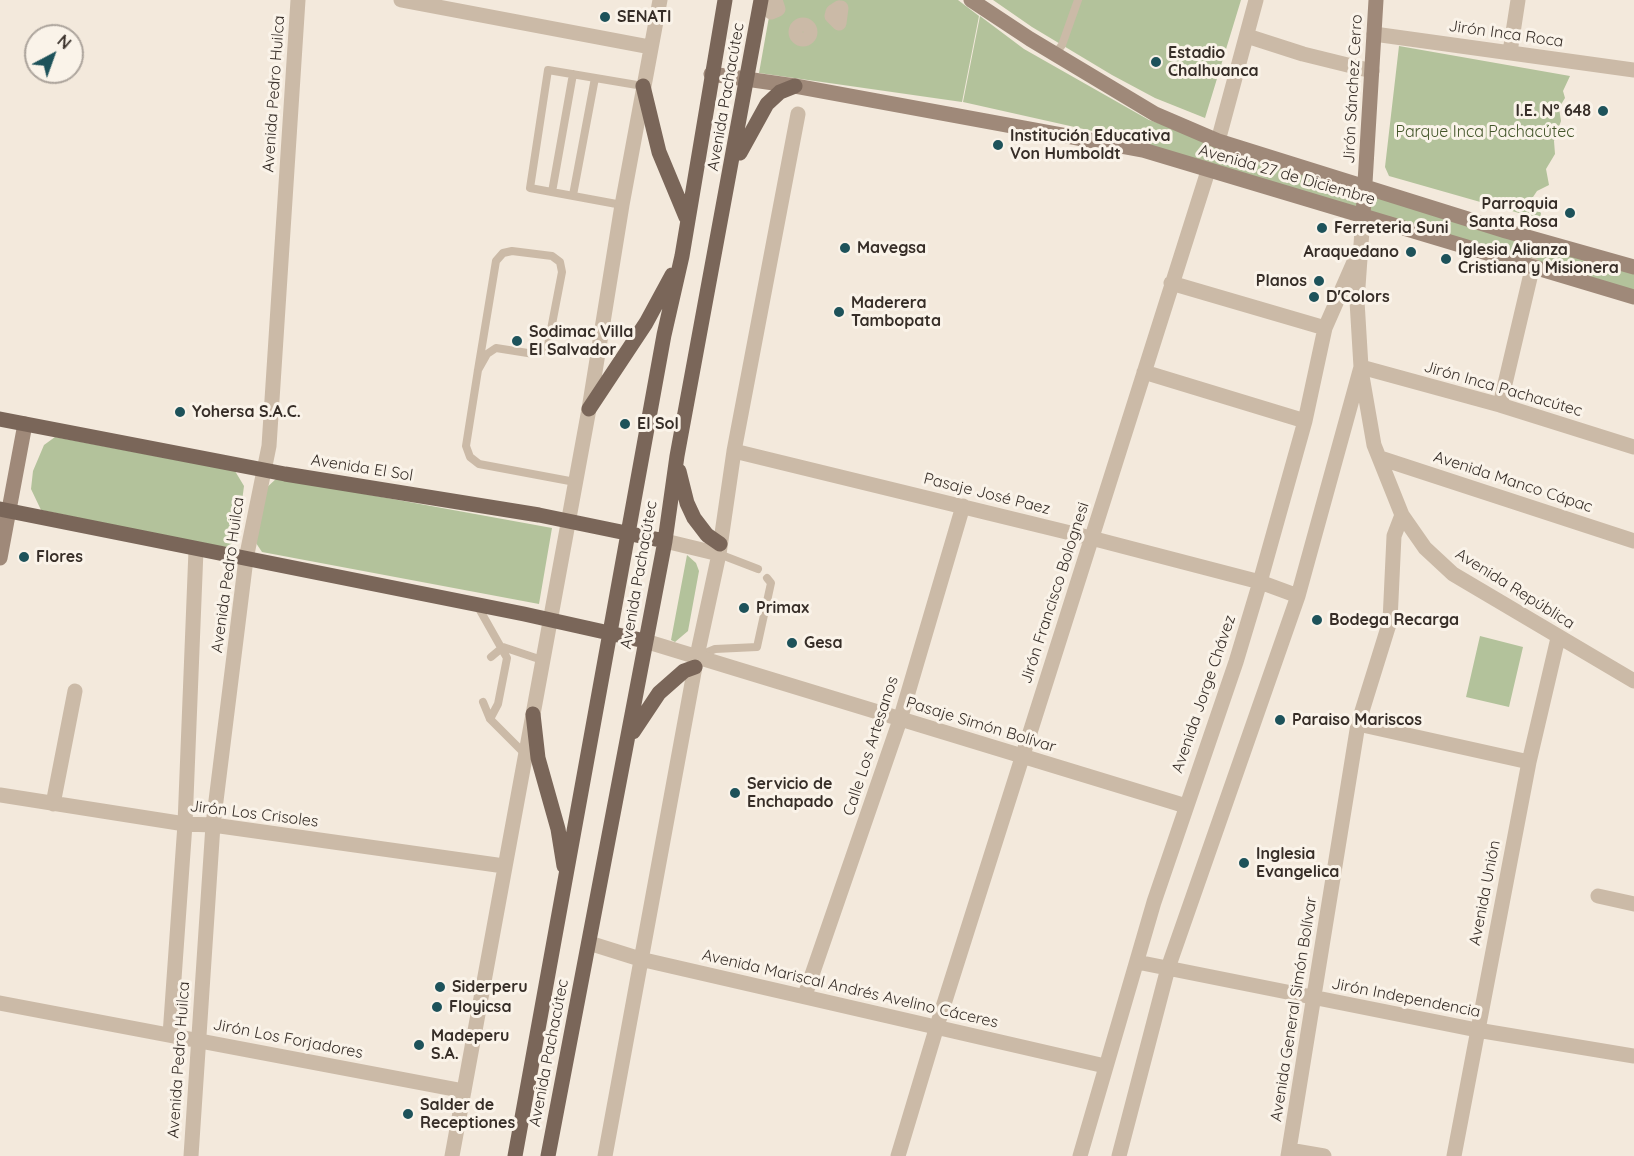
<!DOCTYPE html>
<meta charset="utf-8">
<style>
body{margin:0}
#map{position:relative;width:1634px;height:1156px;overflow:hidden;background:#f3e9dc;font-family:Quicksand,sans-serif}
canvas{display:block}
.north{position:absolute;left:24px;top:24px;width:60px;height:60px;box-sizing:border-box;background:#faf3e9;border:2px solid #aca49c;border-radius:50%;rotate:41deg;font-size:16px;font-weight:700;line-height:24px;text-align:center;color:#372e28}
.north::after{content:'';display:block;margin:auto;width:21px;height:27px;background:#1d525a;clip-path:polygon(50% 0,100% 100%,50% 72%,0 100%)}
</style>
<div id="map">
<canvas width="1634" height="1156"></canvas>
<div class="north">N</div>
</div>
<script>
const ctx = document.querySelector('canvas').getContext('2d');
ctx.lineJoin = 'round';
function fillPath(path, color) { ctx.fillStyle = color; ctx.fill(path, 'evenodd'); }
const poly = rows => new Path2D(rows.map(r => 'M' + r).join(''));
function stroke(path, color, width, dash) { ctx.strokeStyle = color; ctx.lineWidth = width; ctx.lineCap = dash ? 'butt' : 'round'; ctx.setLineDash(dash || []); ctx.stroke(path); }
function drawText(font, color, halo, rows, align = 'center') {
  ctx.font = font + ' Quicksand,sans-serif'; ctx.lineWidth = 6; ctx.setLineDash([]); ctx.textBaseline = 'middle'; ctx.strokeStyle = halo; ctx.fillStyle = color; for (const [text, x, y, turn = 0] of rows) {
    ctx.save(); ctx.translate(x, y); ctx.rotate((+turn || 0) * Math.PI / 180); ctx.textAlign = isNaN(turn) ? turn : align; if (halo) ctx.strokeText(text, 0, 0); ctx.fillText(text, 0, 0); ctx.restore();
  }
}
fillPath(poly([
 [772,0,958,0,979,16,962,102,759,73],
 [993,0,1241,0,1205,118,1155,98,1112,75,1032,27],
 [980,16,1024,49,1149,120,1361,189,1359,211,1137,141,963,102],
 [1399,46,1570,76,1563,91,1565,98,1559,108,1561,121,1554,141,1555,154,1546,169,1549,185,1537,191,1533,197,1534,206,1541,213,1540,219,1389,176,1385,167],
 [1370,194,1634,272,1634,293,1368,213],
 [55,437,235,471,244,486,237,540,227,547,213,546,41,510,31,489,33,471,44,445],
 [277,478,552,528,539,604,262,552,256,543,264,490],
 [687,555,696,563,699,571,688,631,675,642,671,640],
 [1480,636,1523,647,1509,707,1466,697]
]), '#b3c29b');
stroke(poly([
 [1055,54,1062,45,1078,0],
 [552,192,573,74],
 [573,195,595,78],
 [622,205,530,188,548,70,643,86],
 [478,370,487,354,496,348,534,354,543,351,548,345,562,272,560,262,552,256,512,251,503,253,496,261,478,370,466,446,470,457,479,464,575,482],
 [719,554,758,569],
 [477,605,507,658,498,704,490,719],
 [698,656,715,649,757,647,771,583,767,578],
 [491,657,503,647,542,660],
 [483,702,490,719,525,754]
]), '#cbbaa7', 8);
stroke(poly([
 [401,0,650,47],
 [773,0,771,12,778,9,775,0],
 [839,8,841,8,839,23,832,16,833,12,839,8],
 '796 32a7 7 0 1 1 14 0a7 7 0 1 1-14 0Z',
 [1374,34,1634,70],
 [1247,36,1303,54,1372,71],
 [1510,52,1518,0],
 [1218,141,1256,0],
 [1171,283,1325,328],
 [1361,367,1500,405,1634,447],
 [1144,372,1305,421],
 [1362,376,1374,445,1402,515,1425,548,1453,574,1634,681],
 [1500,405,1533,265],
 [734,451,1091,538,1260,582,1298,596],
 [1380,458,1634,541],
 [665,541,719,554],
 [645,641,1186,806],
 [1358,724,1529,762],
 [0,795,185,824,213,825,504,866],
 [53,804,75,691],
 [1598,896,1634,904],
 [589,943,640,959,1105,1066],
 [1137,962,1477,1030,1634,1056],
 [805,995,900,720,963,506],
 [0,1003,464,1091],
 [170,1035,185,824,196,550],
 [1289,1150,1324,1156],
 [191,1156,213,825,246,559,269,446,298,0],
 [452,1156,589,409,622,205,660,0],
 [605,1156,697,656,719,554,734,451,798,114],
 [898,1156,937,1026,1208,171],
 [1080,1156,1154,902,1236,662,1260,582,1305,421,1325,328,1357,255],
 [1119,1156,1168,968,1298,596,1361,367,1357,301,1363,216],
 [1288,1156,1358,724,1390,621,1394,536,1402,515],
 [1454,1156,1529,762,1558,638]
]), '#cbbaa7', 15);
stroke(poly([
 [971,0,1030,39,1155,114,1218,141,1506,231,1634,267],
 [711,74,795,86,1143,150,1634,297],
 [1363,216,1376,0],
 [0,558,25,424]
]), '#9f8979', 15);
stroke(poly([
 [643,86,659,152,686,217],
 [740,153,767,104,780,92,795,86],
 [589,409,646,323,672,275],
 [0,419,285,474,539,515,665,541],
 [679,471,687,503,694,518,707,535,720,544],
 [0,509,524,614,645,641],
 [533,714,538,758,558,829,564,866],
 [633,732,659,693,684,671,695,667],
 [515,1156,664,335,682,256,725,0],
 [548,1156,665,541,677,456,761,0]
]), '#7a6659', 15);
for (const [x, y, r, color] of [
 [605,17,6,"#1d525a"],
 [1156,62,6,"#1d525a"],
 [1603,111,6,"#1d525a"],
 [998,145,6,"#1d525a"],
 [1570,213,6,"#1d525a"],
 [1322,228,6,"#1d525a"],
 [845,248,6,"#1d525a"],
 [1411,252,6,"#1d525a"],
 [1446,259,6,"#1d525a"],
 [1319,281,6,"#1d525a"],
 [1314,297,6,"#1d525a"],
 [839,312,6,"#1d525a"],
 [517,341,6,"#1d525a"],
 [180,412,6,"#1d525a"],
 [625,424,6,"#1d525a"],
 [24,557,6,"#1d525a"],
 [744,608,6,"#1d525a"],
 [1317,620,6,"#1d525a"],
 [792,643,6,"#1d525a"],
 [1280,720,6,"#1d525a"],
 [735,793,6,"#1d525a"],
 [1244,863,6,"#1d525a"],
 [440,987,6,"#1d525a"],
 [437,1007,6,"#1d525a"],
 [419,1045,6,"#1d525a"],
 [408,1114,6,"#1d525a"]
]) { const dot = new Path2D(); dot.arc(x, y, r, 0, 2 * Math.PI); ctx.fillStyle = color; ctx.fill(dot); stroke(dot, '#faf3e9', 2); }
drawText('bold 16px', '#372e28', '#faf3e9', [
 ["SENATI",617,17],
 ["Estadio",1168,53],
 ["Chalhuanca",1168,71],
 ["I.E. N° 648",1591,111,"right"],
 ["Institución Educativa",1010,136],
 ["Von Humboldt",1010,154],
 ["Parroquia",1558,204,"right"],
 ["Santa Rosa",1558,222,"right"],
 ["Ferreteria Suni",1334,228],
 ["Mavegsa",857,248],
 ["Iglesia Alianza",1458,250],
 ["Cristiana y Misionera",1458,268],
 ["Araquedano",1399,252,"right"],
 ["Planos",1307,281,"right"],
 ["D'Colors",1326,297],
 ["Maderera",851,303],
 ["Tambopata",851,321],
 ["Sodimac Villa",529,332],
 ["El Salvador",529,350],
 ["Yohersa S.A.C.",192,412],
 ["El Sol",637,424],
 ["Flores",36,557],
 ["Primax",756,608],
 ["Bodega Recarga",1329,620],
 ["Gesa",804,643],
 ["Paraiso Mariscos",1292,720],
 ["Servicio de",747,784],
 ["Enchapado",747,802],
 ["Inglesia",1256,854],
 ["Evangelica",1256,872],
 ["Siderperu",452,987],
 ["Floyicsa",449,1007],
 ["Madeperu",431,1036],
 ["S.A.",431,1054],
 ["Salder de",420,1105],
 ["Receptiones",420,1123]
], 'left');
drawText('16px', '#372e28', '#faf3e9', [
 ["Jirón Inca Roca",1506,34,8],
 ["Jirón Sánchez Cerro",1353,89,-87],
 ["Avenida Pedro Huilca",274,94,-86],
 ["Avenida Pachacútec",726,97,-80],
 ["Avenida 27 de Diciembre",1287,175,16],
 ["Jirón Inca Pachacútec",1503,389,16],
 ["Avenida El Sol",362,468,9],
 ["Avenida Manco Cápac",1513,482,18],
 ["Pasaje José Paez",987,494,14],
 ["Avenida Pedro Huilca",228,575,-82],
 ["Avenida Pachacútec",639,575,-80],
 ["Avenida República",1515,589,32],
 ["Jirón Francisco Bolognesi",1055,593,-72],
 ["Avenida Jorge Chávez",1204,694,-71],
 ["Pasaje Simón Bolívar",981,725,17],
 ["Calle Los Artesanos",871,746,-72],
 ["Jirón Los Crisoles",254,814,7],
 ["Avenida Unión",1485,893,-79],
 ["Avenida Mariscal Andrés Avelino Cáceres",850,989,13],
 ["Jirón Independencia",1406,998,11],
 ["Avenida General Simón Bolívar",1294,1009,-81],
 ["Jirón Los Forjadores",288,1039,11],
 ["Avenida Pachacútec",549,1053,-79],
 ["Avenida Pedro Huilca",179,1060,-86]
]);
drawText('16px', '#44562b', '#faf3e9', [
 ["Parque Inca Pachacútec",1485,132]
]);
</script>
